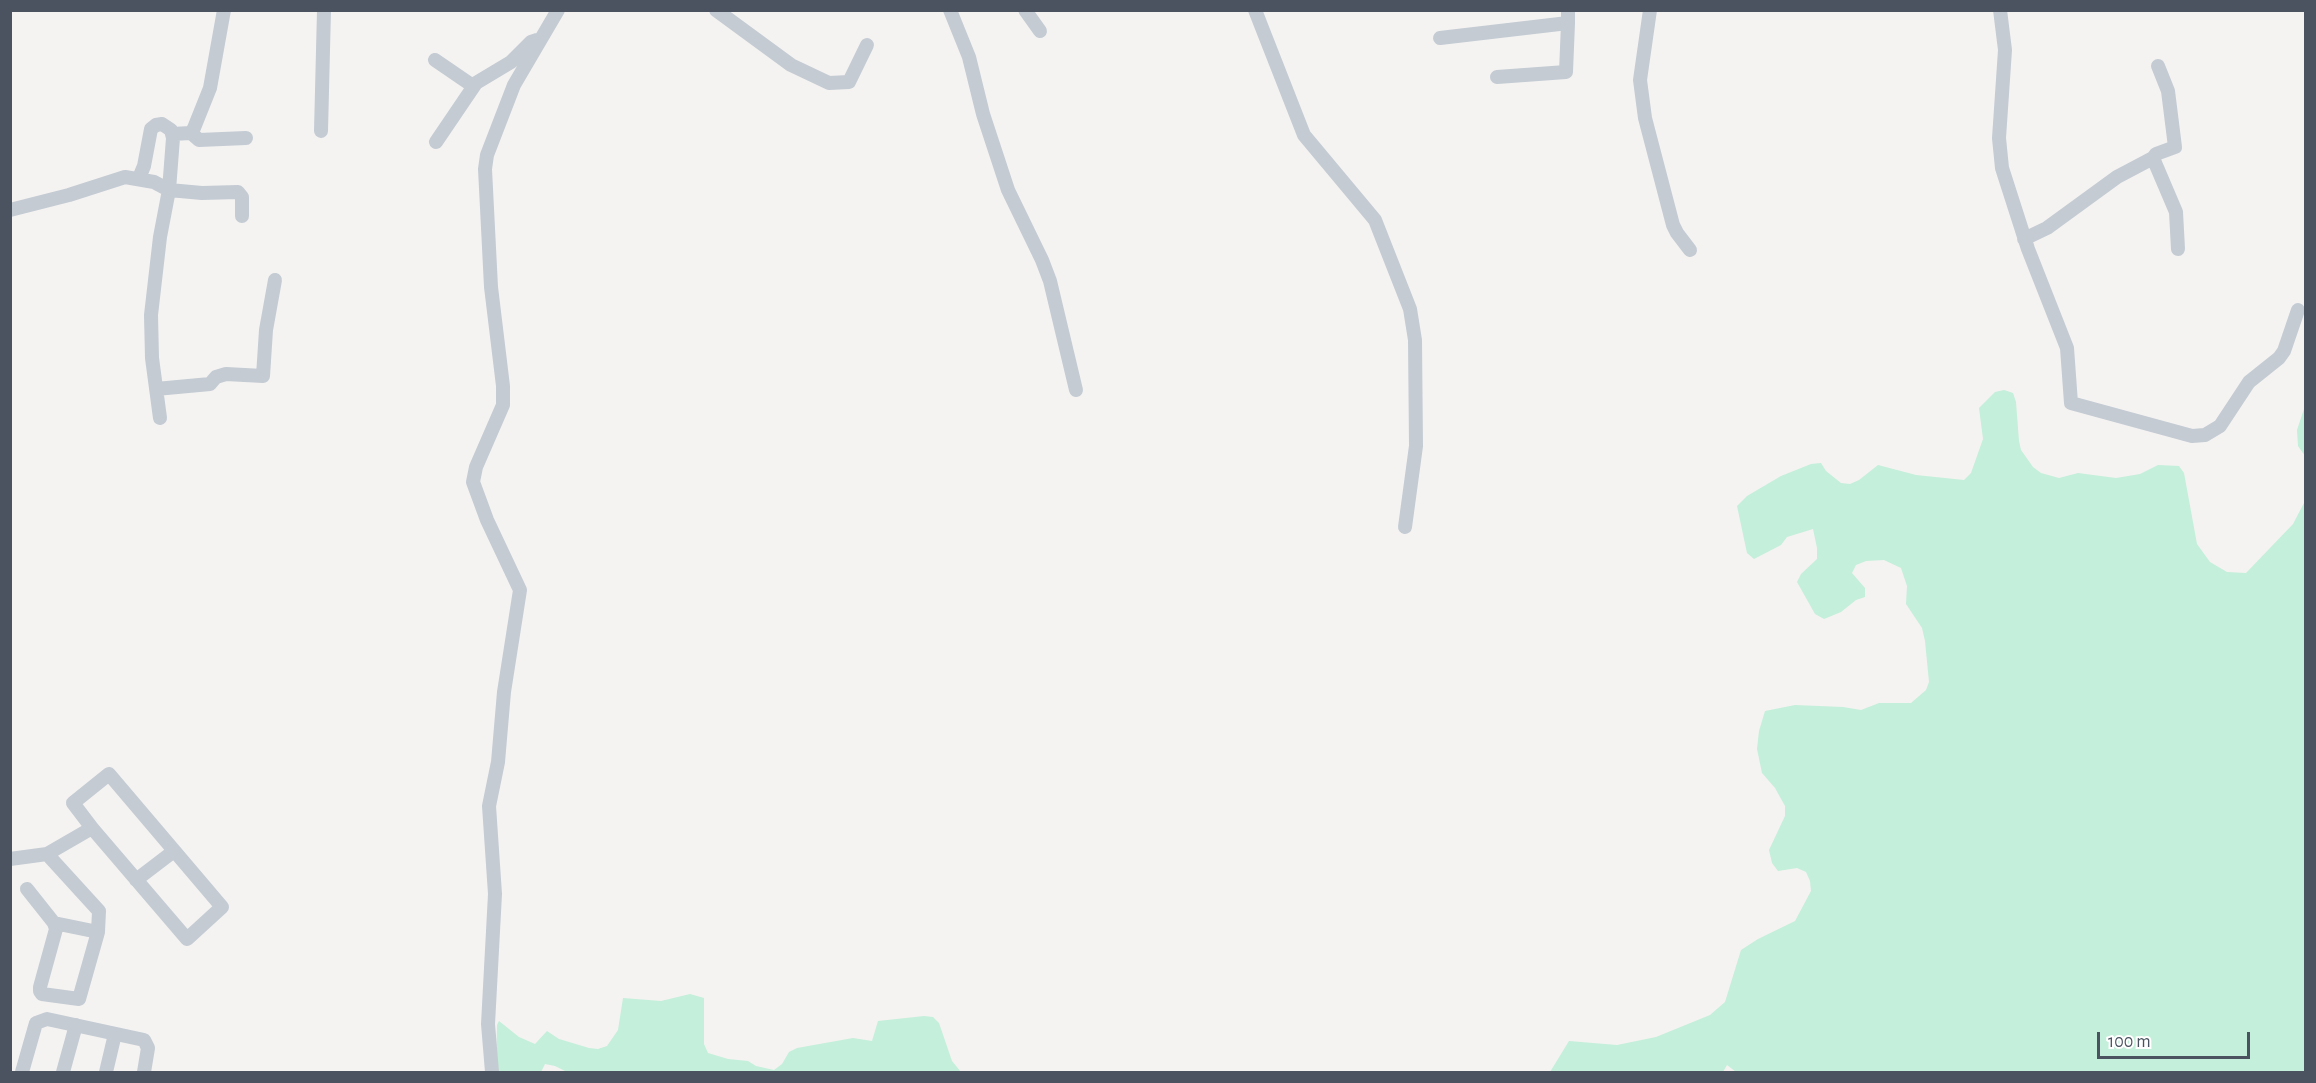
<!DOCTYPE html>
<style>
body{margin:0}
#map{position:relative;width:2316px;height:1083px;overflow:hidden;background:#f4f3f2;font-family:"Alegreya Sans",sans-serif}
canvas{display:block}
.frame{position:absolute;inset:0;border:12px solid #4a535f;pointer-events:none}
.scale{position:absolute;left:2097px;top:1032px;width:153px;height:27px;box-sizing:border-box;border:3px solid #4a535f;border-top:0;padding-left:8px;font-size:18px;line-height:21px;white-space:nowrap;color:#4a535f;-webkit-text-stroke:4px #fff;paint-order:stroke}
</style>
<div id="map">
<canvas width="2316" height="1083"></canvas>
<div class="frame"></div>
<div class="scale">100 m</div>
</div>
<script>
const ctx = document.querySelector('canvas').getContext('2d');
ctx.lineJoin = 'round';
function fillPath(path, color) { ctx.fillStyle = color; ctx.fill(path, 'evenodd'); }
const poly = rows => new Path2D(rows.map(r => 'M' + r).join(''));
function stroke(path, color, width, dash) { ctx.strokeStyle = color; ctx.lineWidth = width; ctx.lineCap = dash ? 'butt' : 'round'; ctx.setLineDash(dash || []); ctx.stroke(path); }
fillPath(poly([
 [2004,390,2013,393,2016,402,2019,441,2021,450,2033,467,2041,473,2059,478,2078,473,2116,478,2140,474,2158,465,2179,466,2184,473,2197,544,2210,562,2227,572,2246,573,2293,524,2305,501,2305,1072,1736,1072,1727,1065,1723,1072,1550,1072,1569,1041,1617,1045,1656,1037,1710,1015,1725,1002,1741,950,1758,939,1795,921,1811,891,1810,881,1806,872,1797,868,1778,871,1772,863,1769,850,1785,816,1785,806,1775,788,1762,773,1757,749,1759,731,1765,711,1795,705,1843,707,1861,710,1879,703,1911,703,1926,690,1929,682,1925,641,1922,628,1906,604,1907,586,1901,568,1884,560,1866,561,1856,565,1852,573,1865,588,1865,597,1856,600,1841,612,1824,619,1815,614,1797,582,1801,574,1817,559,1817,548,1813,529,1787,537,1781,545,1754,559,1747,553,1737,506,1747,496,1781,476,1811,464,1821,463,1826,471,1841,483,1850,484,1859,480,1878,465,1916,475,1964,480,1971,473,1983,439,1979,408,1995,392],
 [2305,406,2305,456,2298,446,2297,430],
 [690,994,704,998,704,1044,708,1053,728,1059,748,1061,756,1066,774,1070,782,1064,789,1052,797,1048,853,1038,872,1041,878,1021,924,1016,933,1017,939,1023,952,1061,961,1072,567,1072,555,1066,545,1064,541,1072,496,1072,497,1025,499,1021,519,1037,535,1044,547,1031,559,1039,589,1048,598,1049,607,1046,618,1030,623,998,661,1001]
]), '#c4efda');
stroke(poly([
 [716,10,791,65,829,83,849,82,867,45],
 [950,10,969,57,983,114,1008,190,1042,260,1050,281,1076,390],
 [1025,10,1040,31],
 [1255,10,1304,135,1375,220,1410,309,1415,340,1416,446,1405,527],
 [1650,10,1640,80,1645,118,1673,225,1677,233,1690,250],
 [2000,10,2005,50,1999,138,2002,168,2028,249,2067,348,2071,403,2192,436,2205,435,2220,426,2249,382,2279,358,2284,351,2298,310],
 [1440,38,1568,23,1568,10],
 [435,60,473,86],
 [1497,77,1566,72,1568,23],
 [321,131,324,10],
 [191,133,199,140,246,138],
 [172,134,191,133,194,128,210,88,224,10],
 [436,142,476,83,511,62,531,42,537,40],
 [2153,158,2176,212,2178,249],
 [139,178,144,166,151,129,156,125,162,124,171,130,173,138,169,190,202,193,238,192,242,197,242,216],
 [10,210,69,195,125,177,154,182,169,190,160,237,151,315,152,358,160,418],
 [2024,239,2047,228,2117,177,2153,158,2156,154,2175,147,2168,91,2158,66],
 [156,389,210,384,216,377,226,374,263,376,266,330,275,280],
 [47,854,92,828,187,939,222,907,109,774,73,803,92,828],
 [10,859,47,854,99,911,98,932,79,999,42,994,40,991,40,987,56,929,54,923,27,889],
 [136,880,174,851],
 [54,923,98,932],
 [22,1072,36,1023,47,1019,144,1040,148,1048,144,1072],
 [63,1072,76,1025],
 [106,1072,115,1034],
 [492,1072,488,1024,495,894,489,806,498,762,504,692,520,590,487,520,473,482,476,467,503,405,503,386,491,287,485,169,487,155,514,85,558,10]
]), '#c4cbd3', 14);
</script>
